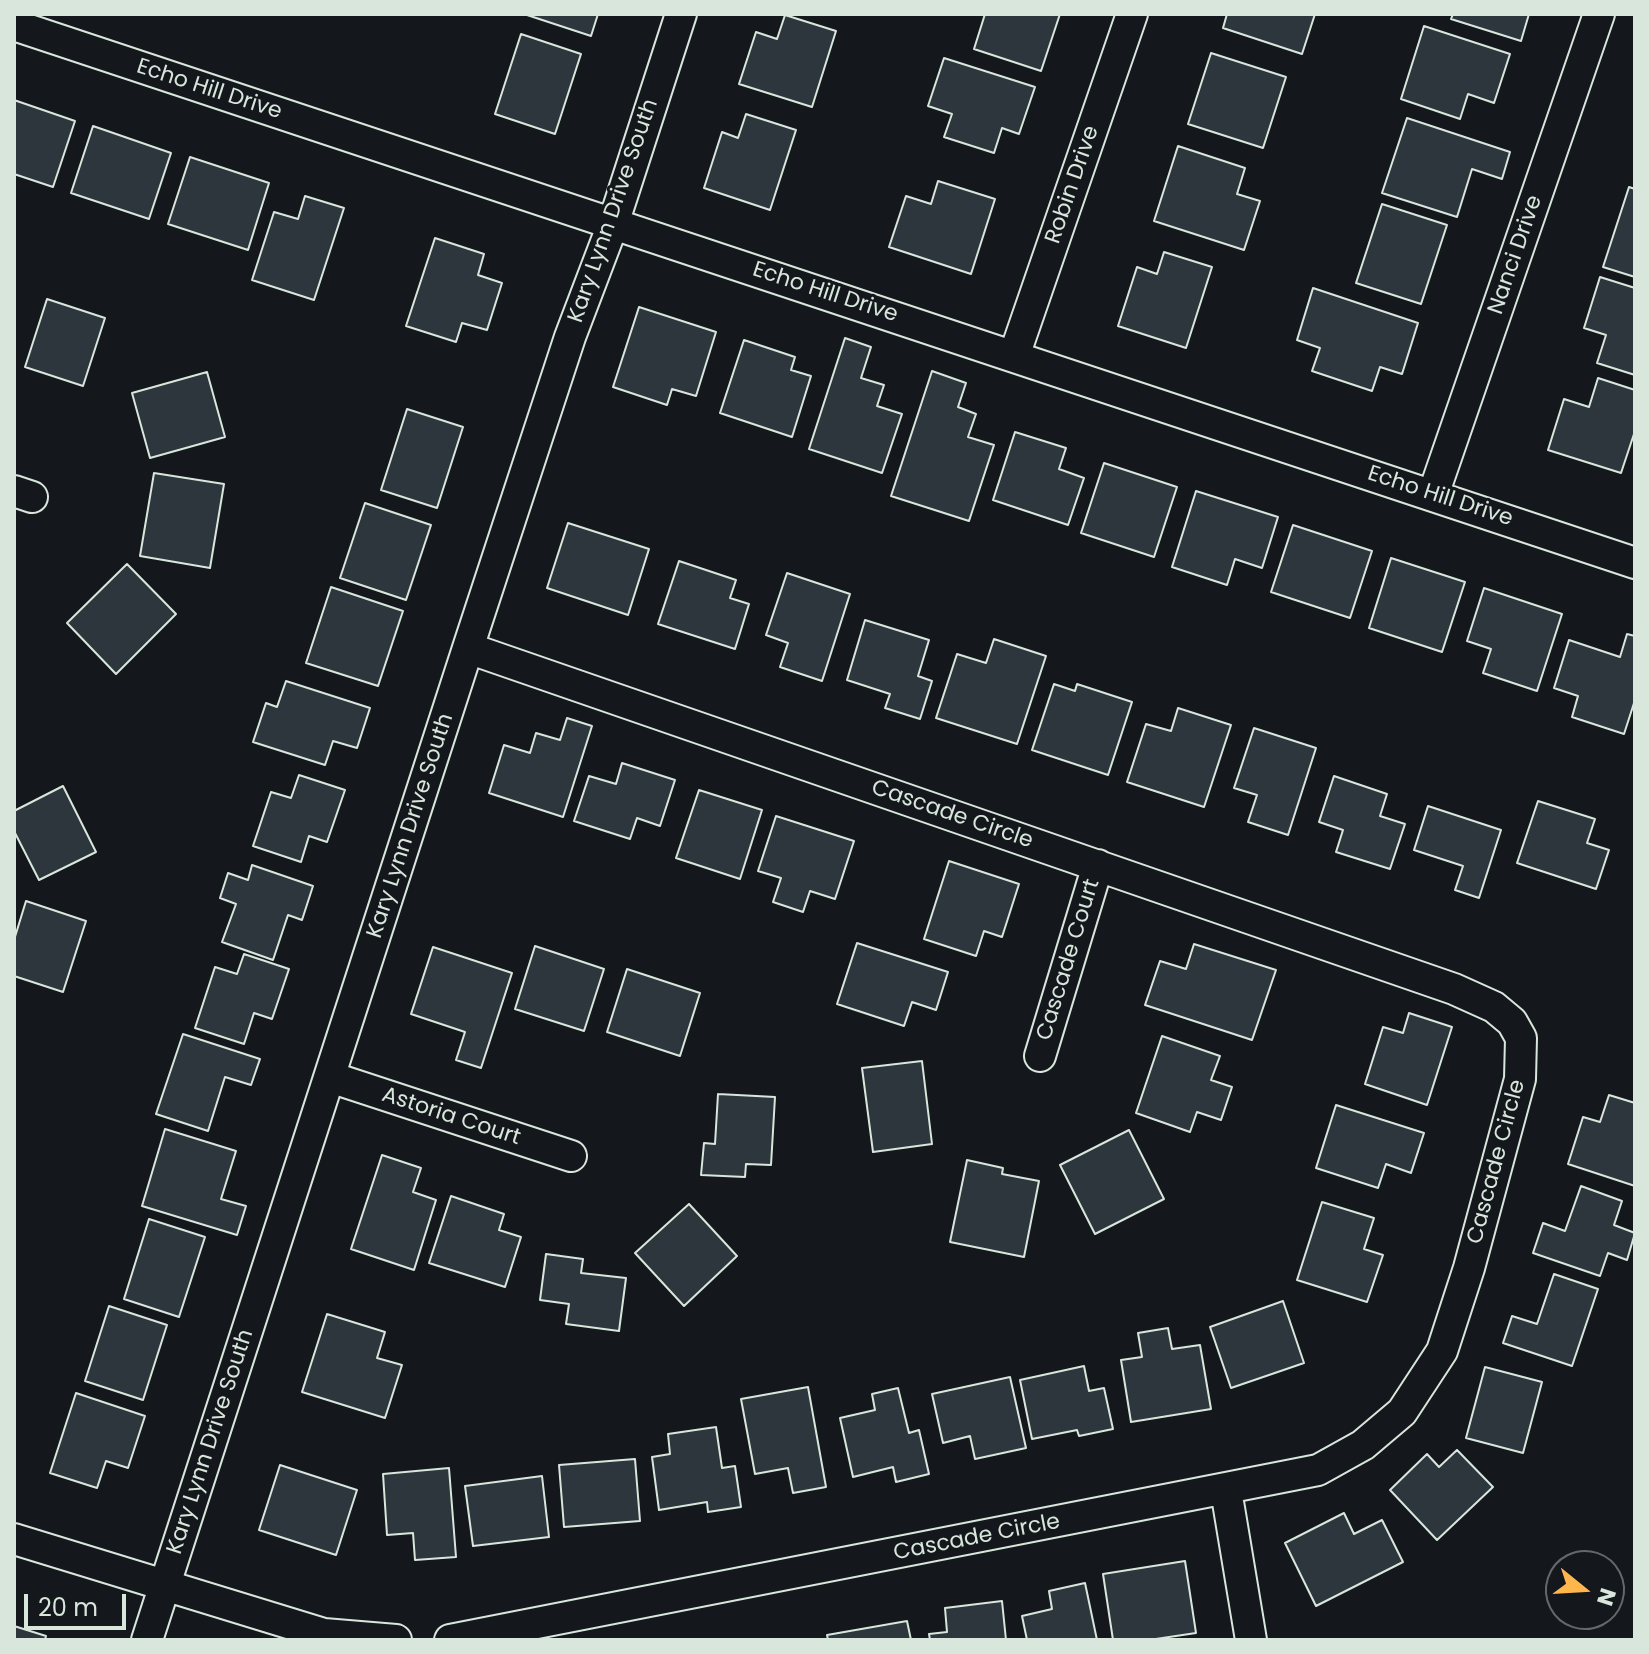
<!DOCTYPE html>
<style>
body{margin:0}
#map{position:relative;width:1649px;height:1654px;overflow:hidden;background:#14181c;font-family:Poppins,sans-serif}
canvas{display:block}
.frame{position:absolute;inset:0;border:16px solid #d8e6dc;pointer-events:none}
.north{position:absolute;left:1545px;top:1550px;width:80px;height:80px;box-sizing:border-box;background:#14181c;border:2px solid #626a69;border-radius:50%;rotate:108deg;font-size:22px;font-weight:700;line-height:32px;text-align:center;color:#d8e6dc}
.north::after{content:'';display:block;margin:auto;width:28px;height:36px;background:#ffb74d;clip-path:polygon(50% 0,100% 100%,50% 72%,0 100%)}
.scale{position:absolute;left:24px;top:1594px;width:102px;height:36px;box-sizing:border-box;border:4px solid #d8e6dc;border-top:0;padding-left:10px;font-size:24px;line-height:28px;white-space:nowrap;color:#d8e6dc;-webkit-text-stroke:6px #14181c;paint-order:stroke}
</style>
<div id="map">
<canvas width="1649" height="1654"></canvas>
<div class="frame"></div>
<div class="north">N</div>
<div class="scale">20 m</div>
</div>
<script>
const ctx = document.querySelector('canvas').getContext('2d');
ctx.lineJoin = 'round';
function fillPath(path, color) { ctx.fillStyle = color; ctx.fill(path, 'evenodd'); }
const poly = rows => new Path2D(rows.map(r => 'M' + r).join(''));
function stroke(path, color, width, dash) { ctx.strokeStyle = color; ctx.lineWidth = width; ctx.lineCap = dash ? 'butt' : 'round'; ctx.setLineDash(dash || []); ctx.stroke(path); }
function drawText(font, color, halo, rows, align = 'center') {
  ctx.font = font + ' Poppins,sans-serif'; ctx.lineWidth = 6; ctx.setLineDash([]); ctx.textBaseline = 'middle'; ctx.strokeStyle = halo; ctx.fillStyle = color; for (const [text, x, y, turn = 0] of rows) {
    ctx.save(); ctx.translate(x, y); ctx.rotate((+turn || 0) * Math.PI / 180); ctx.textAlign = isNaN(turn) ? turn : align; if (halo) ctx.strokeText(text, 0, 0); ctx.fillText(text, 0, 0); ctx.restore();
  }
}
const building = poly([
 [524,14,598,14,591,36,524,14],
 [985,14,1060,14,1041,71,974,49,985,14],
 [1227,14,1315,14,1302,54,1223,28,1227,14],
 [1453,14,1529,14,1521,41,1451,19,1453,14],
 [785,15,836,31,812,107,739,84,756,32,777,39,785,15],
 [1424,26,1510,54,1494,103,1468,94,1460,119,1401,99,1424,26],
 [521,34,581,54,555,134,495,114,521,34],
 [1211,53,1286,77,1263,148,1188,124,1211,53],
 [944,58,1035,87,1019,134,1002,128,994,153,944,137,952,114,928,106,944,58],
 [14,100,75,121,53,187,14,174,14,100],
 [746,114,796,130,770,210,704,188,722,132,738,138,746,114],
 [1407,118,1510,152,1502,179,1472,169,1457,217,1382,193,1407,118],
 [93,126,171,153,149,219,71,193,93,126],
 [1178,146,1245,168,1237,194,1260,201,1244,250,1154,221,1178,146],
 [190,157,269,183,248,250,168,224,190,157],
 [938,181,995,199,971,274,889,247,906,196,931,204,938,181],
 [1629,187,1635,189,1635,277,1603,267,1629,187],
 [305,196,344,208,314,300,252,280,274,212,298,219,305,196],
 [1382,204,1447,225,1421,304,1356,283,1382,204],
 [435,238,484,254,478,275,502,283,487,330,462,323,456,342,406,326,435,238],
 [1164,252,1212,267,1186,348,1118,326,1137,267,1157,274,1164,252],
 [1600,277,1635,288,1635,375,1597,363,1606,335,1584,328,1600,277],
 [1313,288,1418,323,1402,374,1380,367,1372,391,1312,371,1320,348,1297,340,1313,288],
 [47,299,105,318,83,386,25,367,47,299],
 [639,307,716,332,696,396,672,389,667,405,613,387,639,307],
 [845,338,871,347,861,378,884,385,877,406,902,414,882,473,809,449,845,338],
 [744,340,795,357,791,370,811,376,792,437,720,413,744,340],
 [932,371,966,383,958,407,976,414,968,437,994,445,969,521,891,496,932,371],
 [207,372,225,437,150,458,132,393,207,372],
 [1598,378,1635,390,1635,431,1621,473,1548,450,1564,399,1589,407,1598,378],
 [407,409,463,427,437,508,381,490,407,409],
 [1015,432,1066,448,1059,469,1084,478,1068,525,993,500,1015,432],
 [1104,463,1177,487,1154,557,1081,533,1104,463],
 [154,473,224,484,210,568,140,556,154,473],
 [1196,491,1278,517,1262,568,1235,559,1227,585,1172,567,1196,491],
 [365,503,431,525,406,600,340,578,365,503],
 [568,523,649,549,628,615,547,588,568,523],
 [1293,525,1372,551,1350,618,1271,592,1293,525],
 [1391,558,1465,582,1442,652,1369,628,1391,558],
 [679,561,736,580,730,598,749,604,735,649,658,624,679,561],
 [127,564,176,614,116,674,67,623,127,564],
 [787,573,850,594,822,681,780,667,788,643,766,635,787,573],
 [331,587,403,611,378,686,306,663,331,587],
 [1484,588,1562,614,1537,691,1483,673,1491,649,1467,641,1484,588],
 [865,620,929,640,918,676,932,681,920,719,885,708,890,694,847,680,865,620],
 [1627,634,1635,636,1635,700,1624,734,1572,717,1578,696,1554,688,1569,640,1620,657,1627,634],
 [994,639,1046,656,1017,744,936,718,957,654,986,663,994,639],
 [286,681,370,708,357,748,333,741,325,765,253,742,266,703,277,707,286,681],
 [1054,684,1075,691,1077,684,1132,702,1108,775,1032,750,1054,684],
 [1178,708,1231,725,1204,807,1127,782,1146,724,1171,731,1178,708],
 [567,718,592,726,563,817,489,793,504,745,530,753,536,733,560,740,567,718],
 [1254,728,1316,748,1288,835,1248,822,1257,795,1234,788,1254,728],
 [622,763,675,780,660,826,637,818,630,839,574,821,589,776,616,784,622,763],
 [299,775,345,790,327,842,309,836,301,862,253,846,271,792,291,798,299,775],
 [1334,776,1387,794,1380,816,1405,824,1390,869,1336,852,1343,830,1319,822,1334,776],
 [63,786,96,852,39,880,14,831,14,811,63,786],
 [699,790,762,810,740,879,676,858,699,790],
 [1538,801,1595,819,1587,843,1609,850,1596,889,1517,863,1538,801],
 [1428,806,1501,830,1479,898,1455,890,1463,866,1414,850,1428,806],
 [776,816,854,841,835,899,810,891,803,912,773,902,781,878,758,871,776,816],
 [949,861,1019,884,1002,937,984,931,976,956,924,939,949,861],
 [252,865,313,886,302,920,288,915,273,960,222,942,236,904,220,898,228,873,248,880,252,865],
 [26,901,86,921,63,992,14,976,14,940,26,901],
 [857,943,948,972,936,1010,912,1002,904,1026,837,1004,857,943],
 [1194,944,1276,970,1252,1040,1145,1005,1160,961,1186,969,1194,944],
 [535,946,604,969,584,1031,515,1009,535,946],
 [433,947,512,973,481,1068,456,1060,465,1032,411,1014,433,947],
 [244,954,289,969,272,1019,254,1013,244,1044,195,1028,215,967,237,974,244,954],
 [627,969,700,993,680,1056,607,1032,627,969],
 [1409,1013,1452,1027,1427,1105,1365,1084,1383,1027,1403,1033,1409,1013],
 [183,1034,260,1059,251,1085,225,1077,208,1131,156,1114,183,1034],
 [1162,1036,1220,1056,1211,1080,1232,1087,1221,1120,1197,1112,1190,1132,1136,1113,1162,1036],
 [922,1061,932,1144,873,1152,862,1068,922,1061],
 [718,1094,775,1097,771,1165,746,1164,745,1177,701,1175,704,1143,715,1144,718,1094],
 [1609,1095,1635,1103,1635,1186,1568,1164,1583,1117,1600,1122,1609,1095],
 [1336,1105,1424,1133,1411,1173,1386,1164,1378,1188,1316,1168,1336,1105],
 [165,1129,236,1151,221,1199,246,1206,237,1235,142,1206,165,1129],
 [1129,1130,1164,1199,1095,1234,1060,1165,1129,1130],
 [382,1155,421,1168,413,1192,436,1200,414,1270,351,1249,382,1155],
 [967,1160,1003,1168,1002,1174,1039,1181,1024,1257,950,1242,967,1160],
 [1581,1186,1622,1201,1614,1225,1635,1233,1627,1260,1608,1253,1600,1276,1533,1253,1543,1223,1565,1231,1581,1186],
 [451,1196,504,1214,499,1230,521,1237,505,1287,429,1263,451,1196],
 [1322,1202,1374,1218,1364,1249,1383,1255,1367,1302,1297,1280,1322,1202],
 [689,1204,737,1256,684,1306,635,1253,689,1204],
 [149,1219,205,1237,179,1317,124,1299,149,1219],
 [546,1254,583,1259,581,1273,626,1278,619,1331,566,1324,569,1304,540,1300,546,1254],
 [1554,1274,1598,1289,1572,1366,1503,1343,1512,1316,1537,1324,1554,1274],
 [1283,1301,1304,1363,1231,1388,1210,1327,1283,1301],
 [109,1306,167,1325,143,1400,85,1381,109,1306],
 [327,1314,385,1332,377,1358,402,1365,385,1418,302,1392,327,1314],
 [1168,1328,1172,1349,1200,1345,1211,1409,1131,1422,1121,1360,1142,1357,1138,1333,1168,1328],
 [1084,1366,1089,1391,1104,1388,1113,1429,1079,1436,1077,1430,1032,1439,1020,1380,1084,1366],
 [1485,1367,1542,1382,1523,1453,1466,1438,1485,1367],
 [1010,1377,1026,1448,975,1459,970,1436,943,1443,932,1394,1010,1377],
 [808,1387,826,1487,793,1493,788,1468,755,1474,741,1399,808,1387],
 [898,1388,909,1433,919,1430,929,1474,896,1482,893,1467,853,1477,840,1418,875,1410,872,1394,898,1388],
 [76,1393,145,1416,128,1468,106,1461,97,1488,50,1473,76,1393],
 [716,1427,722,1468,735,1466,741,1507,708,1512,707,1502,659,1510,652,1457,670,1454,668,1434,716,1427],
 [1457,1450,1493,1487,1437,1540,1390,1490,1427,1454,1439,1467,1457,1450],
 [635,1459,640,1521,564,1527,559,1465,635,1459],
 [280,1465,357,1490,336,1555,259,1530,280,1465],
 [449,1468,456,1557,415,1560,413,1533,387,1535,383,1474,449,1468],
 [542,1476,549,1537,473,1546,465,1486,542,1476],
 [1344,1513,1354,1534,1382,1520,1403,1562,1316,1606,1285,1543,1344,1513],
 [1185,1561,1196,1633,1149,1640,1113,1640,1103,1574,1185,1561],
 [1085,1583,1097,1640,1027,1640,1022,1616,1052,1609,1049,1591,1085,1583],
 [1002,1601,1006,1640,930,1640,929,1634,947,1632,945,1608,1002,1601],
 [907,1621,911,1640,828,1640,827,1635,907,1621],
 [14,1626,46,1636,45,1640,14,1640,14,1626]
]);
fillPath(building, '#2c363c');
stroke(building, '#d8e6dc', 2);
const street = poly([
 [14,25,1635,563],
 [1014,356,1132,14],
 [14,491,32,497],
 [1433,495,1599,14],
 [1040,1056,1098,865],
 [330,1077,571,1156],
 [1226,1490,1251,1640],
 [14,1539,324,1634,396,1640],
 [147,1640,468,648,570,337,613,224,681,14],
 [450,1640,1318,1470,1363,1445,1402,1412,1442,1351,1469,1268,1520,1079,1521,1038,1512,1022,1494,1007,1454,989,468,648]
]);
stroke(street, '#d8e6dc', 34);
stroke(street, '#14181c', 30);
drawText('22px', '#d8e6dc', '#14181c', [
 ["Echo Hill Drive",209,90,18],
 ["Robin Drive",1073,185,-71],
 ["Kary Lynn Drive South",614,211,-71],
 ["Nanci Drive",1516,255,-71],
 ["Echo Hill Drive",825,293,18],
 ["Echo Hill Drive",1440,497,18],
 ["Cascade Circle",952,815,19],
 ["Kary Lynn Drive South",411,826,-72],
 ["Cascade Court",1069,960,-73],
 ["Astoria Court",451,1117,18],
 ["Cascade Circle",1497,1162,-75],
 ["Kary Lynn Drive South",211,1442,-72],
 ["Cascade Circle",977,1538,-11]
]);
</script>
